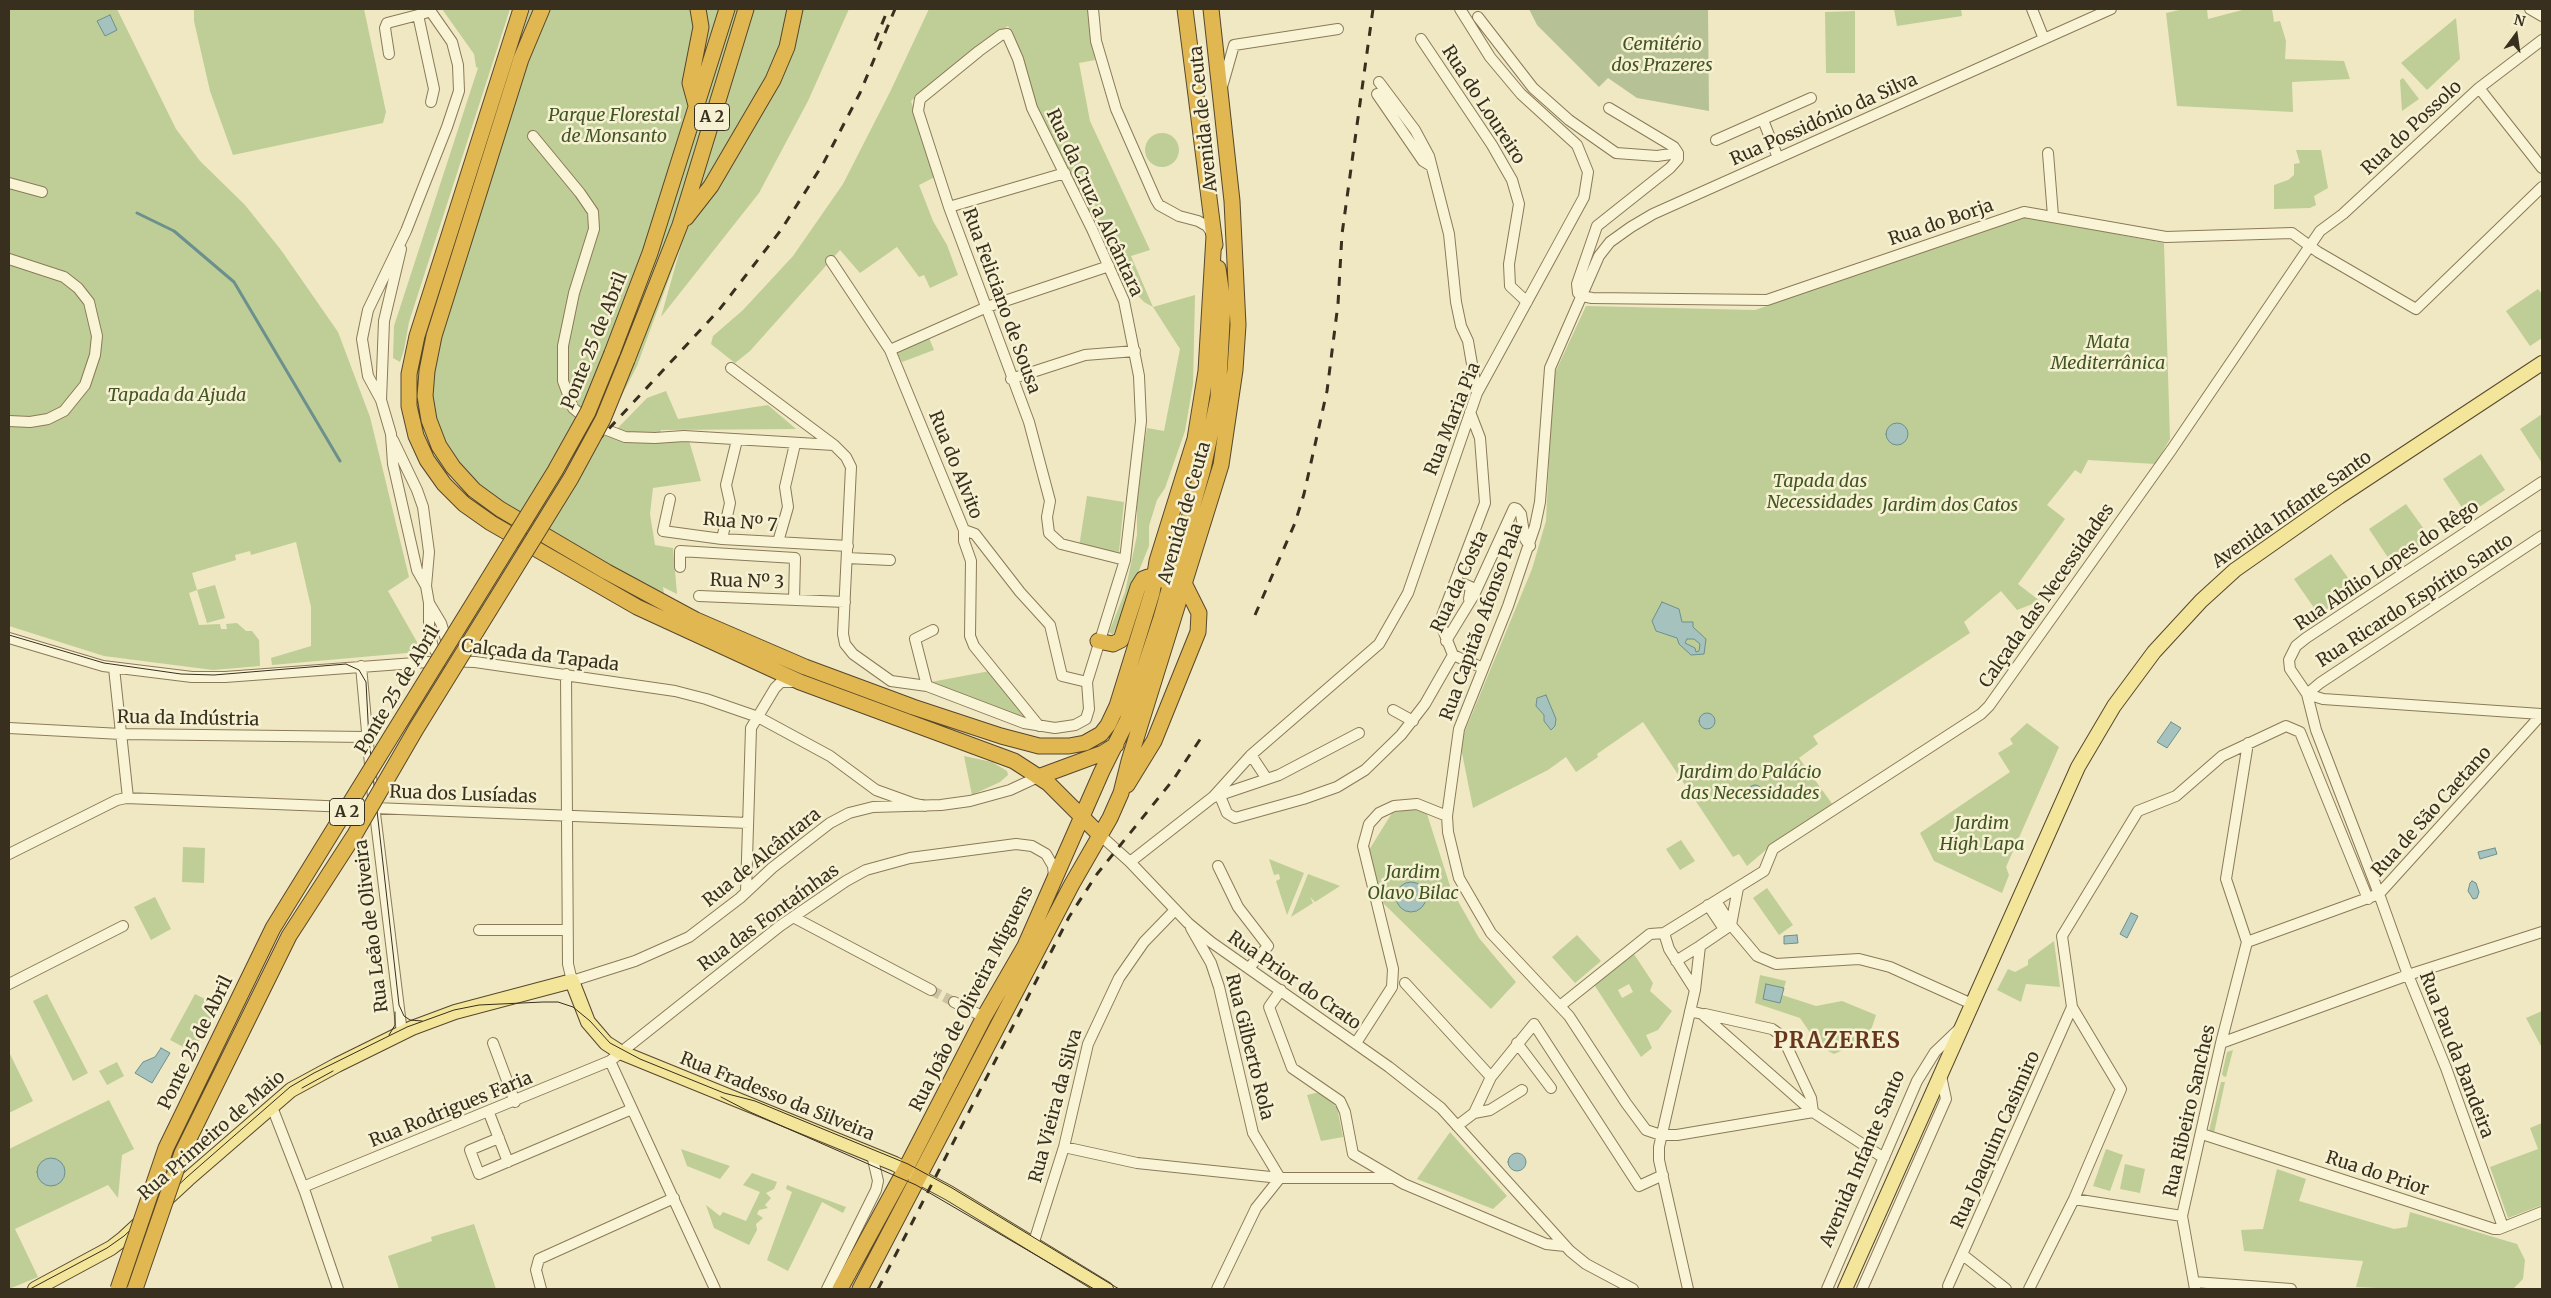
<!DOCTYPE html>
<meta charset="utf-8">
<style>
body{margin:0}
#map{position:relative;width:2551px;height:1298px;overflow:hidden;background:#efe8c3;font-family:Merriweather,serif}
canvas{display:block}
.frame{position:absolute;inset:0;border:10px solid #392f1e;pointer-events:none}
.north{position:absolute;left:2491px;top:10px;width:50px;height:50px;-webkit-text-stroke:4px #f6f1d2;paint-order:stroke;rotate:14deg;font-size:14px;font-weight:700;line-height:20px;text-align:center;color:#392f1e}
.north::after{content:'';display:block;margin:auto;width:18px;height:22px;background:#392f1e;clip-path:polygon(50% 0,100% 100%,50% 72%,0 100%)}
</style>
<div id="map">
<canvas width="2551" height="1298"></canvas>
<div class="frame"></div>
<div class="north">N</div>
</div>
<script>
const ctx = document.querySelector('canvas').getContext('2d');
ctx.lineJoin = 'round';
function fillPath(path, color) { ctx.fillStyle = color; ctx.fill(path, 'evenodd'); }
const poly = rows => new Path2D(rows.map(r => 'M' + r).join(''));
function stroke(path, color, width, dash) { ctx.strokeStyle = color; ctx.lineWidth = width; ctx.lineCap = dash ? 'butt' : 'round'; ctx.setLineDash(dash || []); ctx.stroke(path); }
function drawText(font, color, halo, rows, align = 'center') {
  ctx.font = font + ' Merriweather,serif'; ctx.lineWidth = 5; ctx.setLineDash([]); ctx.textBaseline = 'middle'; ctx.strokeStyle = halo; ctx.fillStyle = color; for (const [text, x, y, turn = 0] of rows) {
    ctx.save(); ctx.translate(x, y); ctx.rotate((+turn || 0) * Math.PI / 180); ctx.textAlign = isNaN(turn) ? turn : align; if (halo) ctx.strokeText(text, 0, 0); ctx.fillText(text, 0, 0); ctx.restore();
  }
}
fillPath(poly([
 [9,9,117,9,176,129,200,161,245,205,281,250,338,332,370,417,409,577,388,591,417,642,418,652,272,665,271,658,311,646,311,607,296,542,251,555,250,551,235,555,236,560,192,573,197,590,215,585,225,618,207,623,197,590,189,593,199,625,220,624,221,629,227,629,226,624,237,623,246,631,252,631,259,640,260,666,213,670,104,656,9,626],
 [194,9,364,9,386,112,383,123,233,155,210,91,194,21],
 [442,9,510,9,409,322,404,350,400,362,393,358,394,326,478,68,476,67,474,54],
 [530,9,849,9,808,101,759,193,661,317,681,246,637,366,604,430,613,433,647,398,666,391,678,419,768,405,796,429,661,430,660,436,687,434,701,481,653,488,650,514,655,545,673,548,677,594,663,587,667,613,525,533,467,494,440,465,424,433,418,412,416,378,426,328],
 [929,9,1088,9,1095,60,1079,63,1090,121,1150,250,1131,256,1153,307,1195,295,1193,384,1185,431,1165,488,1157,500,1149,526,1149,546,1113,635,1109,632,1125,592,1137,535,1137,486,1147,428,1164,431,1180,349,1153,307,1144,302,1109,266,1036,112,1023,56,1008,26,977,47,911,101,935,177,919,185,933,221,947,245,958,275,930,288,924,275,919,277,897,247,860,273,840,250,750,351,735,363,711,344,713,336,743,310,793,256,843,184,890,92],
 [1894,9,1961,9,1962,16,1897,26],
 [2184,9,2207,9,2208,19,2246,9,2272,9,2274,22,2280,21,2286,41,2285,59,2344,61,2350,79,2292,82,2293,112,2177,106,2166,13],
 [1855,11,1855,73,1826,73,1825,12],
 [2456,18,2460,59,2427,90,2401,63],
 [2403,78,2419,99,2402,111,2400,80],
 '1145 150a17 17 0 1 1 34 0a17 17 0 1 1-34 0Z',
 [2296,150,2321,150,2328,188,2314,196,2316,205,2310,208,2274,209,2274,185,2288,180,2294,175,2294,164,2300,163],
 [2025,217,2164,243,2170,439,2155,464,2088,460,2081,474,2075,470,2047,505,2065,519,2018,584,2040,601,2017,610,2001,591,1964,622,1970,633,1813,736,1818,744,1799,758,1833,805,1774,843,1747,866,1739,854,1733,857,1643,722,1597,754,1598,757,1576,772,1566,757,1548,770,1473,808,1460,743,1532,569,1546,521,1553,377,1586,306,1755,310],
 [2538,289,2542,294,2542,338,2530,346,2506,311],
 [929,338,934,350,902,362,897,353],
 [2542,414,2542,463,2520,429],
 [2481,454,2505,490,2467,515,2443,479],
 [1087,496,1124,502,1119,552,1079,547],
 [2406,504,2431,539,2393,565,2369,529],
 [2331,554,2356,589,2319,615,2294,579],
 [990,671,1032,721,931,682],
 [2027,723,2059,747,2006,867,2009,875,2002,893,1934,861,1920,833,2010,772,1998,753,2013,744,2010,739],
 [964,756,992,762,1007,771,1008,775,1000,782,972,795],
 [1418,807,1427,814,1451,889,1479,938,1516,982,1491,1009,1381,901,1369,850,1392,813],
 [1681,840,1695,861,1680,870,1666,849],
 [183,847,205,848,204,883,182,882],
 [1269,859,1304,873,1287,915,1276,881,1280,879,1279,874,1274,875],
 [1308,874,1340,886,1315,902,1310,897,1313,903,1291,917],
 [1767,888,1793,925,1779,935,1753,898],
 [155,897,171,929,151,940,134,907],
 [1577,935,1601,961,1575,983,1552,957],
 [2054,941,2060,987,2026,984,2021,1002,1997,990,2008,969,2015,972,2028,965,2028,960],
 [1634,954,1653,983,1650,991,1672,1011,1658,1030,1646,1035,1652,1048,1641,1057,1593,983],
 [1629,984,1633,992,1622,998,1618,990],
 [1760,975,1786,981,1784,988,1766,984,1780,1003,1782,995,1816,1006,1842,1001,1876,1015,1868,1039,1834,1054,1820,1047,1800,1018,1755,1003],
 [47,994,88,1073,73,1081,33,1001],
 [195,994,219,1006,193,1052,170,1040],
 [2542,1011,2542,1045,2541,1046,2526,1018],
 [2233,1050,2226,1077,2223,1076,2222,1074,2227,1052],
 [9,1052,33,1101,9,1113],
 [117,1062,124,1076,107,1085,99,1071],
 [2221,1082,2225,1082,2214,1133,2209,1131],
 [1320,1092,1337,1107,1343,1137,1321,1141,1307,1095],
 [109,1100,134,1149,122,1155,118,1198,108,1185,15,1229,38,1277,9,1289,9,1149],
 [2542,1123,2542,1205,2508,1218,2490,1167,2538,1149,2530,1128],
 [1450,1132,1507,1196,1493,1209,1417,1179],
 [681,1149,730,1166,720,1179,687,1166],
 [2106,1149,2123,1155,2110,1191,2093,1186],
 [2125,1164,2145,1169,2140,1193,2120,1189],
 [2277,1169,2306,1179,2299,1201,2394,1229,2407,1227,2410,1212,2517,1244,2525,1260,2523,1279,2513,1289,2398,1289,2356,1287,2363,1261,2244,1251,2241,1230,2263,1229],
 [752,1173,777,1182,774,1189,766,1193,771,1198,765,1205,768,1208,759,1210,757,1214,763,1218,756,1224,757,1230,749,1245,714,1228,706,1205,720,1216,723,1212,746,1221,760,1192,743,1185],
 [787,1185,846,1207,843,1213,822,1202,788,1271,767,1260,792,1192,786,1189],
 [474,1224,496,1289,399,1289,388,1256,432,1241,431,1237]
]), '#bfce96');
fillPath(poly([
 [1529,9,1708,9,1709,111,1637,98,1608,78,1599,87,1537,25]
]), '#b6c296');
const water = poly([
 [110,15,117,30,105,36,97,21,110,15],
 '1886 434a11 11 0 1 1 22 0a11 11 0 1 1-22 0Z',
 [1662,602,1679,609,1682,622,1693,622,1693,627,1706,639,1704,654,1691,655,1679,644,1677,638,1656,631,1652,621,1662,602],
 [1687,639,1694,639,1700,644,1699,651,1696,652,1695,648,1685,643,1687,639],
 [1546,695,1556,719,1555,726,1551,730,1544,721,1544,715,1536,706,1537,698,1546,695],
 '1699 721a8 8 0 1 1 16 0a8 8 0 1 1-16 0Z',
 [2171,722,2181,728,2167,748,2157,742,2171,722],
 '1748 792a7 7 0 1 1 14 0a7 7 0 1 1-14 0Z',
 [2495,848,2497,854,2480,859,2478,852,2495,848],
 [2472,881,2476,883,2479,892,2477,898,2473,899,2468,891,2470,883,2472,881],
 '1396 897a15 15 0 1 1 30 0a15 15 0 1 1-30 0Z',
 [2131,913,2138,916,2127,938,2120,934,2131,913],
 [1797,935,1798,943,1784,944,1784,936,1797,935],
 [1766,984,1784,988,1780,1003,1763,999,1766,984],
 [161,1048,170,1053,152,1083,135,1073,143,1062,155,1057,161,1048],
 '1508 1162a9 9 0 1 1 18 0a9 9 0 1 1-18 0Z',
 '37 1172a14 14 0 1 1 28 0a14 14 0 1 1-28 0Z'
]);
fillPath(water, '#a5c2be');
stroke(water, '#6c908d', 1);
stroke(poly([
 [137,213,174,231,234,282,340,461]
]), '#6c908d', 3);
stroke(poly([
 [931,990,954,1002]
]), '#cbc3a2', 10, [10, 5]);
const minor = poly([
 [1093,9,1096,41,1116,109,1156,200,1159,205,1179,216,1198,221,1207,226,1213,235],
 [2032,9,2044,39],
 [2530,9,2542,16],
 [431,11,418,15,434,89,431,102],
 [1478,17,1533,88,1569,120,1616,153,1657,156,1678,153,1678,159,1670,168,1597,226,1577,284,1578,293,1582,296],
 [1421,39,1492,145,1512,180,1519,204,1509,264,1510,286,1527,302],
 [389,54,385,28,387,23,418,15],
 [1379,82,1415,130,1429,156,1449,234,1456,302,1461,326,1468,341,1477,393],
 [1222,87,1234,45,1338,29],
 [2479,88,2542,168],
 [1377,94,1423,161,1431,166],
 [1609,108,1674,147,1678,153],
 [1763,120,1778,158],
 [533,136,580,193,593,212,594,229,574,293,563,346,563,381,573,408,594,425,625,437,655,438,684,436,834,445],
 [1716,140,1811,98],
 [2048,153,2053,216],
 [9,183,42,192],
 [949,207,1065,173],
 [9,259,64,277,78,288,89,302,97,336,95,355,85,385,64,411,48,419,30,422,9,421],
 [831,261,890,350,964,530,964,541,971,561,970,636,974,646,1039,726],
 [1582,296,1592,298,1767,300,2024,212,2166,237,2292,233,2318,252,2416,309,2542,187],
 [890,350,987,307,1109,266],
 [731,368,834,445,846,457,851,467,843,634,845,644,853,654,891,681,927,686,1024,723,1055,728,1075,725,1086,719,1089,709,1087,682,1125,560,1141,421,1139,376,1124,301,1092,229,1032,108,1018,59,1007,34,1001,35,979,51,920,99,918,111,949,207,1029,422,1050,501,1047,517,1049,533,1061,544,1125,560],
 [1011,379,1085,355,1135,351],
 [381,400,384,321,401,249],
 [1470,412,1480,438,1485,503,1442,616,1441,625,1453,655,1483,668],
 [393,440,417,490,423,507,429,552,426,586,429,603,429,632,433,647,442,661],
 [670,499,663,531,722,539,848,546],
 [964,530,975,534,1020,592,1050,625,1062,676,1087,682],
 [722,539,730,503,726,485,737,440],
 [778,542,788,507,785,487,795,444],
 [847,558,890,560],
 [680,567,680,551,795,558,794,600],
 [1464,584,1471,587,1469,599],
 [426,586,417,570,393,464,391,434,381,400,368,376,362,339,368,310,406,231,447,127,459,91,458,65,452,42,429,9],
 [699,596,845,602],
 [429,603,441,623,448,646],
 [9,638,103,666,192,677,225,677,442,661,475,662,675,691,706,699,758,717,830,756,876,790,912,803,925,806],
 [1446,641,1474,595,1514,508,1517,509,1521,514,1525,539,1530,546],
 [361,666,373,797,402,1033],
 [114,668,128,798],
 [566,674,568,964,572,981,635,961,689,937,740,898,772,868,830,823,849,813,873,807,941,805,970,801,1010,790,1038,777],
 [927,686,915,639,933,630],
 [2307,694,2320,683,2542,536],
 [2307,694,2323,699,2541,714],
 [1393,710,1413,721],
 [9,728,121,734,366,737],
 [1251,755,1267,779],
 [1220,796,1227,813,1235,818,1303,799,1337,787,1365,770,1401,735,1425,704,1453,655],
 [1214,797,1279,775,1359,733],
 [1100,835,1130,862,1188,923,1211,942,1389,1067,1441,1108,1570,1251,1586,1264,1633,1289],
 [9,854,117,800,126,798,748,823],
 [1130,862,1213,797,1251,755,1379,644,1408,593,1477,393,1584,197,1588,172,1577,145,1521,94,1490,57,1460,9],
 [1218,866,1238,907,1268,946,1249,968],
 [746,892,751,728,775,688,781,682,794,682],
 [1716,901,1731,925,1757,956,1776,964,1859,959,1890,967,1972,1004],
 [1708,905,1724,929],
 [793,917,931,990],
 [1731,925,1738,888],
 [1191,928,1211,963,1219,987,1253,1133,1280,1178],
 [479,930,567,930],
 [1664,933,1669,949,1695,990],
 [2247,942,2379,894,2542,714],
 [2247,942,2226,879,2248,743],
 [1676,961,1700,946],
 [1405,983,1491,1077,1534,1024,1639,1186,1663,1175],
 [9,984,123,926],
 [1281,990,1269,1007,1292,1068,1340,1101,1345,1112,1353,1154,1404,1184,1546,1244,1565,1246],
 [954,1002,984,1017],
 [1560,1006,1650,934,1664,933,1764,871,1773,849,1981,714,1989,706,2172,449,2320,231,2343,214,2479,88,2542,40],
 [1690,1011,1702,1014,1813,1112,1884,1158],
 [1705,1014,1772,1029,1782,1036,1811,1098,1813,1112],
 [493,1043,515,1102],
 [1356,1043,1392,987,1393,969,1363,846,1369,824,1379,813,1394,806,1417,804,1447,816],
 [1517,1043,1551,1088],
 [2221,1043,2408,975,2542,932],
 [610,1061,715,1289],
 [272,1107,305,1192,338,1289],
 [1813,1112,1677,1135,1661,1135,1646,1130,1626,1103,1569,1016,1491,933,1459,878,1448,832,1447,816,1459,729,1508,606,1535,526,1540,502,1550,368,1599,256,1610,242,1631,227,1653,214,2111,9],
 [489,1113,508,1162],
 [1474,1113,1491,1077],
 [1457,1126,1474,1113,1490,1110,1522,1090],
 [2202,1134,2494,1229,2499,1229,2542,1212],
 [499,1138,470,1150,479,1174,632,1109],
 [1064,1147,1137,1163,1280,1178,1392,1178],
 [303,1187,610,1061,780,926,846,881,866,870,910,858,1016,844,1032,846,1046,854,1053,866,1054,877],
 [2074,1199,2182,1216],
 [2503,1227,2446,1068,2408,975,2379,894,2316,730,2307,694,2290,669,2289,660,2296,646,2306,638,2542,482],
 [1033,1245,1064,1147,1088,1044,1119,978,1144,942,1175,910],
 [1963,1255,2006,1289],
 [2194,1282,2291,1289],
 [1948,1286,2072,1007],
 [541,1289,536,1270,539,1259,674,1198],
 [827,1289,876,1190,878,1181,872,1155],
 [1217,1289,1256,1208,1280,1178],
 [1688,1289,1659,1160,1659,1147,1695,990,1700,946,1731,925],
 [1827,1289,1917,1081,1935,1052,1959,1029],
 [1862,1289,1946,1099,1941,1076],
 [2029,1289,2074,1199,2121,1089,2072,1007,2062,936,2138,811,2176,796,2222,756,2286,726,2300,732,2368,899],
 [2195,1289,2182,1216,2221,1043,2247,942]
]);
const major = poly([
 [35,1289,111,1248,124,1238,188,1179,291,1090,337,1065,412,1028,455,1012,572,981,588,1022,606,1043,620,1052,895,1164,949,1193,1106,1289],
 [1845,1289,2078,767,2114,706,2154,652,2201,601,2235,570,2339,497,2542,363]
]);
const highway = poly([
 [521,9,417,336,409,374,409,406,416,436,427,460,444,484,464,504,491,523,637,607,800,682,1014,761,1048,783,1100,835],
 [542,9,521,59,434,336,427,371,425,396,429,420,439,446,453,467,474,490,500,509,607,572,696,620,805,667,913,707,1001,736,1039,746,1069,746,1085,743,1101,734,1108,725,1117,706,1152,593,1157,561,1195,439,1206,371,1214,236],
 [1185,9,1215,245],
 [696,105,690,83,701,27,698,9],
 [686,218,711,186,773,80,787,47,795,9],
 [612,353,650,253,727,9],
 [627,360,680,225,746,9],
 [1098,641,1113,644,1121,640,1138,587,1143,579,1148,577,1185,585,1199,613,1198,632,1154,741,1127,785],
 [1038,777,1103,753,1116,745],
 [840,1289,905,1170,984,1017,1025,946,1102,771,1127,721,1161,618,1203,469,1218,398,1223,303,1218,268],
 [860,1289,1072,884,1110,818,1121,793,1129,761,1221,465,1235,370,1238,325,1232,201,1211,9]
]);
stroke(minor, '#8a7a59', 12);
stroke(major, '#57472d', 16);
stroke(highway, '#57472d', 17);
stroke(minor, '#faf4d6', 10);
stroke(major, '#f3e59a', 14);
stroke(highway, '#e0b751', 15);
stroke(poly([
 [9,635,104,663,181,674,214,675,346,664,359,670,366,682,369,740,399,1005,404,1016,410,1020,422,1021],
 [389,1035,395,1025,395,1012],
 [302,1088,333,1071],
 [721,1097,750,1112,916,1185,1094,1289],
 [30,1289,107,1248,124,1236,187,1177,290,1087,314,1073,407,1027,454,1010,479,1005,543,1002,558,1002,573,1007,590,1021,610,1043,640,1059,724,1093,755,1101,908,1164,952,1188,1119,1289]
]), '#392f1e', 1);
stroke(poly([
 [875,41,888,9],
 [1255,615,1295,523,1304,494,1327,391,1338,304,1342,234,1373,9],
 [130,1289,177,1151,284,933,350,831,407,733,565,476,719,310,781,230,823,164,860,93,895,9],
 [878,1289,1069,917,1097,874,1173,780,1205,732]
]), '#392f1e', 3, [9, 9]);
const highwayBridge = poly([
 [118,1289,166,1148,273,928,555,471,588,412,612,353],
 [135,1289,182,1153,289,936,355,834,416,729,571,478,603,419,627,360]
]);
stroke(highwayBridge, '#57472d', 17, []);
stroke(highwayBridge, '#e0b751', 15);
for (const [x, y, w] of [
 [712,117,35],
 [347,812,35]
]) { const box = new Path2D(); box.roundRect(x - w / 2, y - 13.5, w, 27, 4); ctx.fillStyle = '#f6f1d2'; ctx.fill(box); stroke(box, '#392f1e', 1); }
drawText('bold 16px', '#392f1e', null, [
 ["A 2",712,117],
 ["A 2",347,812]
]);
drawText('italic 18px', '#425624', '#f6f1d2', [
 ["Cemitério",1662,45],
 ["dos Prazeres",1662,66],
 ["Parque Florestal",614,116],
 ["de Monsanto",614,137],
 ["Mata",2108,343],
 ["Mediterrânica",2108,364],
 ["Tapada da Ajuda",177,396],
 ["Tapada das",1820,482],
 ["Necessidades",1820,503],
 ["Jardim dos Catos",1950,506],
 ["Jardim do Palácio",1750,773],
 ["das Necessidades",1750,794],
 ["Jardim",1982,824],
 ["High Lapa",1982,845],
 ["Jardim",1413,873],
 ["Olavo Bilac",1413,894]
]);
drawText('18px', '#392f1e', '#f6f1d2', [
 ["Rua do Loureiro",1483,105,57],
 ["Avenida de Ceuta",1204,119,-96],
 ["Rua Possidónio da Silva",1824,120,-24],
 ["Rua do Possolo",2412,128,-43],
 ["Rua da Cruz a Alcântara",1094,203,65],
 ["Rua do Borja",1941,223,-19],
 ["Rua Feliciano de Sousa",1001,301,70],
 ["Ponte 25 de Abril",595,341,-68],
 ["Rua Maria Pia",1453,419,-68],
 ["Rua do Alvito",955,465,68],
 ["Avenida Infante Santo",2292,510,-35],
 ["Avenida de Ceuta",1185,513,-74],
 ["Rua Nº 7",740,523,5],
 ["Rua Abílio Lopes do Rêgo",2387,566,-34],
 ["Rua Nº 3",747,582,2],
 ["Rua da Costa",1460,582,-65],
 ["Calçada das Necessidades",2047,596,-55],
 ["Rua Ricardo Espírito Santo",2415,601,-33],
 ["Rua Capitão Afonso Pala",1482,622,-70],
 ["Calçada da Tapada",540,656,7],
 ["Ponte 25 de Abril",398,690,-59],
 ["Rua da Indústria",188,719,1],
 ["Rua dos Lusíadas",463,795,2],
 ["Rua de São Caetano",2432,812,-48],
 ["Rua de Alcântara",762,858,-39],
 ["Rua das Fontaínhas",769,918,-36],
 ["Rua Leão de Oliveira",372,926,-97],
 ["Rua Prior do Crato",1294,981,35],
 ["Rua João de Oliveira Miguens",972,999,-63],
 ["Ponte 25 de Abril",196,1043,-64],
 ["Rua Gilberto Rola",1249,1047,76],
 ["Rua Pau da Bandeira",2456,1055,69],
 ["Rua Fradesso da Silveira",777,1097,22],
 ["Rua Vieira da Silva",1056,1106,-75],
 ["Rua Rodrigues Faria",451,1110,-22],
 ["Rua Ribeiro Sanches",2190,1111,-77],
 ["Rua Primeiro de Maio",212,1136,-41],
 ["Rua Joaquim Casimiro",1996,1140,-66],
 ["Avenida Infante Santo",1863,1159,-67],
 ["Rua do Prior",2377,1174,18]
]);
ctx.letterSpacing = '1px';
drawText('bold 22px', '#67371c', '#f6f1d2', [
 ["PRAZERES",1837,1042]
]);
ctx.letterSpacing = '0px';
</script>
